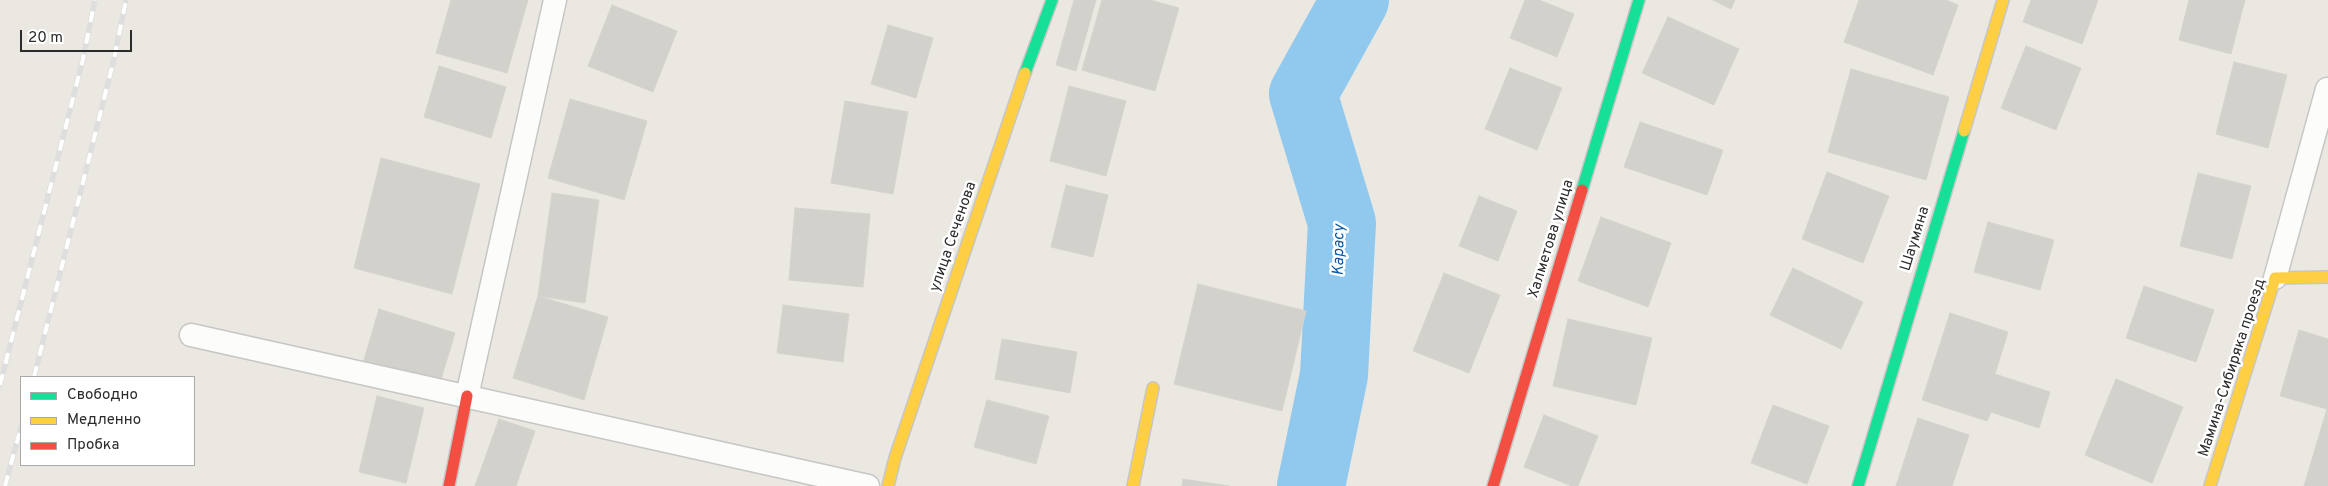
<!DOCTYPE html>
<meta charset="utf-8">
<style>
body{margin:0}
#map{position:relative;width:2328px;height:486px;overflow:hidden;background:#eae8e1;font-family:Overpass,sans-serif}
canvas{display:block}
.legend{position:absolute;left:20px;top:376px;width:175px;height:90px;box-sizing:border-box;background:#fff;border:1px solid #aaa;margin:0;padding:6px 9px;list-style:none;font-size:15px;color:#2b2b2b}
.legend li{display:flex;align-items:center;gap:10px;height:25px}
.legend b{width:25px;border:1px solid #aaa}
.scale{position:absolute;left:20px;top:30px;width:112px;height:22px;box-sizing:border-box;border:2px solid #2b2b2b;border-top:0;padding-left:6px;font-size:15px;line-height:18px;white-space:nowrap;color:#2b2b2b;-webkit-text-stroke:4px #fff;paint-order:stroke}
</style>
<div id="map">
<canvas width="2328" height="486"></canvas>
<ul class="legend">
<li><b style="height:6px;background:#16e098"></b>Свободно</li>
<li><b style="height:6px;background:#ffcf43"></b>Медленно</li>
<li><b style="height:6px;background:#f24e42"></b>Пробка</li>
</ul>
<div class="scale">20 m</div>
</div>
<script>
const ctx = document.querySelector('canvas').getContext('2d');
ctx.lineJoin = 'round';
const poly = rows => new Path2D(rows.map(r => 'M' + r).join(''));
function stroke(path, color, width, dash) { ctx.strokeStyle = color; ctx.lineWidth = width; ctx.lineCap = dash ? 'butt' : 'round'; ctx.setLineDash(dash || []); ctx.stroke(path); }
function fillPath(path, color) { ctx.fillStyle = color; ctx.fill(path, 'evenodd'); }
function drawText(font, color, halo, rows, align = 'center') {
  ctx.font = font + ' Overpass,sans-serif'; ctx.lineWidth = 5; ctx.setLineDash([]); ctx.textBaseline = 'middle'; ctx.strokeStyle = halo; ctx.fillStyle = color; for (const [text, x, y, turn = 0] of rows) {
    ctx.save(); ctx.translate(x, y); ctx.rotate((+turn || 0) * Math.PI / 180); ctx.textAlign = isNaN(turn) ? turn : align; if (halo) ctx.strokeText(text, 0, 0); ctx.fillText(text, 0, 0); ctx.restore();
  }
}
stroke(poly([
 [1311,486,1334,375,1342,223,1303,94,1355,0]
]), '#91c9ee', 68);
const building = poly([
 [451,0,528,0,507,73,436,53,451,0],
 [1074,0,1096,0,1076,71,1056,65,1074,0],
 [1102,0,1150,0,1179,8,1155,91,1082,70,1102,0],
 [1525,0,1539,0,1574,14,1557,57,1510,38,1525,0],
 [1713,0,1735,0,1731,9,1713,0],
 [1859,0,1946,0,1958,5,1933,75,1844,42,1859,0],
 [2031,0,2098,0,2082,44,2023,22,2031,0],
 [2189,0,2245,0,2231,54,2179,40,2189,0],
 [612,5,677,31,653,92,588,66,612,5],
 [1668,17,1739,49,1714,105,1642,73,1668,17],
 [888,25,933,38,916,98,871,84,888,25],
 [2026,46,2081,68,2056,130,2001,108,2026,46],
 [2234,62,2287,75,2268,148,2216,134,2234,62],
 [439,66,506,87,491,138,424,117,439,66],
 [1510,68,1562,88,1537,150,1485,129,1510,68],
 [1851,69,1949,97,1926,180,1828,152,1851,69],
 [1069,86,1126,101,1106,176,1050,161,1069,86],
 [570,99,647,121,624,200,548,178,570,99],
 [845,101,908,112,893,194,831,183,845,101],
 [1640,122,1723,150,1707,195,1624,167,1640,122],
 [381,158,480,184,452,294,354,268,381,158],
 [1827,172,1889,196,1863,263,1802,239,1827,172],
 [2198,173,2251,186,2232,259,2180,246,2198,173],
 [1066,185,1108,195,1093,257,1051,247,1066,185],
 [552,193,599,200,585,303,538,296,552,193],
 [1479,196,1517,211,1498,261,1459,246,1479,196],
 [795,208,870,214,863,287,789,280,795,208],
 [1601,217,1671,243,1648,307,1578,281,1601,217],
 [1988,222,2054,240,2040,290,1974,272,1988,222],
 [1793,268,1863,302,1841,349,1770,315,1793,268],
 [1444,273,1500,295,1469,373,1413,351,1444,273],
 [1198,284,1306,311,1282,411,1174,384,1198,284],
 [2144,286,2214,310,2196,362,2126,338,2144,286],
 [538,296,608,317,584,400,513,378,538,296],
 [783,305,849,314,843,362,777,353,783,305],
 [379,309,455,333,439,386,363,363,379,309],
 [1950,313,2008,332,1995,374,2050,392,2039,428,1991,412,1987,421,1922,400,1950,313],
 [1568,319,1652,338,1636,405,1553,386,1568,319],
 [2299,330,2328,339,2328,486,2304,486,2327,409,2280,396,2299,330],
 [1002,339,1077,352,1070,393,995,379,1002,339],
 [2116,379,2183,407,2152,483,2085,455,2116,379],
 [377,396,424,408,406,483,359,472,377,396],
 [987,400,1049,416,1036,464,974,447,987,400],
 [1773,405,1829,426,1807,484,1751,463,1773,405],
 [1544,415,1598,436,1578,486,1572,486,1524,467,1544,415],
 [1918,418,1969,435,1952,486,1896,486,1918,418],
 [499,419,535,431,516,486,475,486,499,419],
 [1183,479,1229,486,1182,486,1183,479]
]);
fillPath(building, '#d3d1cc');
stroke(building, '#d5d3cd', 1);
const lane = poly([
 [2275,278,2327,89],
 [191,335,868,486],
 [467,396,555,0]
]);
const fast = poly([
 [1025,73,1052,0],
 [1582,190,1639,0],
 [1858,486,1964,131]
]);
const slow = poly([
 [1964,131,2003,0],
 [888,486,895,458,1025,73],
 [1133,486,1153,388],
 [2210,486,2275,278,2328,277]
]);
const jam = poly([
 [449,486,467,396],
 [1493,486,1582,190]
]);
stroke(lane, '#c7c6c6', 25);
stroke(fast, '#c7c6c6', 14);
stroke(slow, '#c7c6c6', 14);
stroke(jam, '#c7c6c6', 14);
stroke(lane, '#fcfcfa', 22);
stroke(fast, '#16e098', 11);
stroke(slow, '#ffcf43', 11);
stroke(jam, '#f24e42', 11);
const rail = poly([
 [34,377,114,59,126,0],
 [0,385,83,59,95,0],
 [5,486,21,427]
]);
stroke(rail, '#dededf', 5.5);
stroke(rail, '#fff', 4, [11]);
drawText('15px', '#2b2b2b', '#fff', [
 ["улица Сеченова",954,237,-71],
 ["Халметова улица",1552,239,-73],
 ["Шаумяна",1916,239,-73],
 ["Мамина-Сибиряка проезд",2233,368,-72]
]);
drawText('italic 16px', '#0757a3', '#fff', [
 ["Карасу",1340,250,-89]
]);
</script>
